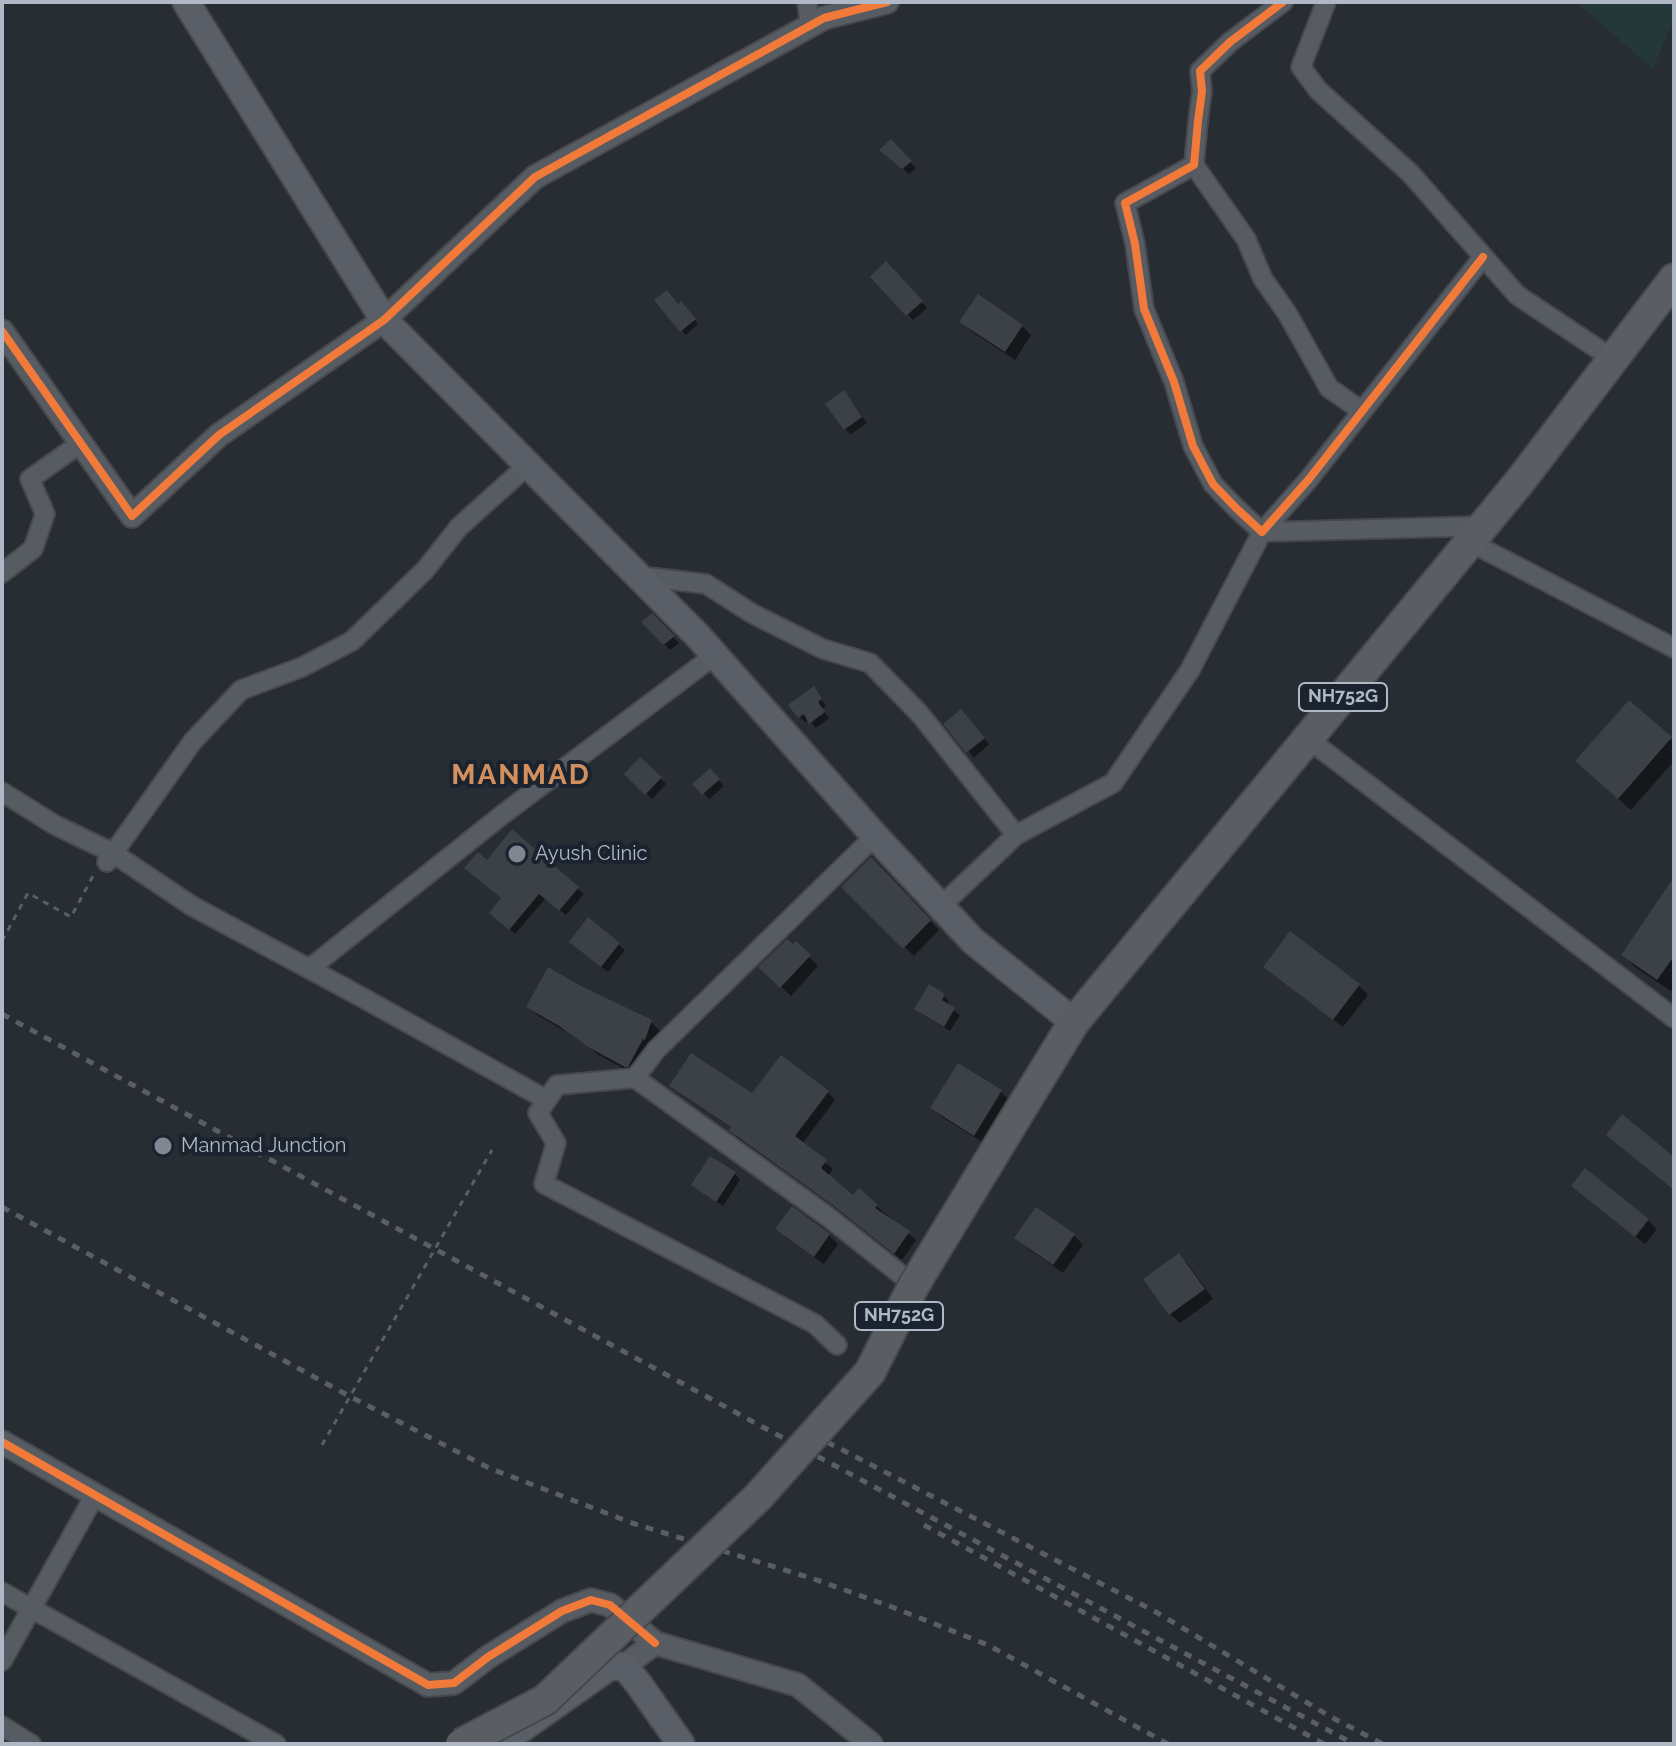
<!DOCTYPE html>
<style>
body{margin:0}
#map{position:relative;width:1676px;height:1746px;overflow:hidden;background:#272d33;font-family:Raleway,sans-serif}
canvas{display:block}
.frame{position:absolute;inset:0;border:4px solid #b0b8c6;pointer-events:none}
</style>
<div id="map">
<canvas width="1676" height="1746"></canvas>
<div class="frame"></div>
</div>
<script>
const ctx = document.querySelector('canvas').getContext('2d');
ctx.lineJoin = 'round';
function fillPath(path, color) { ctx.fillStyle = color; ctx.fill(path, 'evenodd'); }
const poly = rows => new Path2D(rows.map(r => 'M' + r).join(''));
function stroke(path, color, width, dash) { ctx.strokeStyle = color; ctx.lineWidth = width; ctx.lineCap = dash ? 'butt' : 'round'; ctx.setLineDash(dash || []); ctx.stroke(path); }
function drawText(font, color, halo, rows, align = 'center') {
  ctx.font = font + ' Raleway,sans-serif'; ctx.lineWidth = 8; ctx.setLineDash([]); ctx.textBaseline = 'middle'; ctx.strokeStyle = halo; ctx.fillStyle = color; for (const [text, x, y, turn = 0] of rows) {
    ctx.save(); ctx.translate(x, y); ctx.rotate((+turn || 0) * Math.PI / 180); ctx.textAlign = isNaN(turn) ? turn : align; if (halo) ctx.strokeText(text, 0, 0); ctx.fillText(text, 0, 0); ctx.restore();
  }
}
fillPath(poly([
 [1576,2,1674,2,1674,19,1653,69]
]), '#243739');
fillPath(poly([
 [891,141,916,168,909,174,888,155],
 [886,264,927,308,913,320,873,277],
 [678,306,685,308,698,324,686,335,682,330],
 [962,322,1022,326,1031,335,1015,360,971,331],
 [849,399,867,423,851,434,845,429],
 [652,615,679,643,670,650,644,622],
 [814,688,826,706,822,709,829,718,816,728,809,720,805,722,799,716],
 [1630,702,1674,742,1674,761,1631,810,1590,774],
 [966,717,989,744,974,758,946,724],
 [640,759,666,784,652,799,627,773],
 [710,771,724,786,709,799,695,784],
 [512,832,584,894,566,915,546,898,515,934,497,918,503,899],
 [871,860,939,930,914,956,843,887],
 [1674,881,1674,987,1671,991,1636,968,1624,955],
 [588,920,625,950,608,972,577,947],
 [796,944,818,966,791,996,761,967],
 [1275,976,1358,985,1368,995,1343,1027],
 [944,996,949,1002,947,1005,960,1015,950,1031,922,1014,916,1008],
 [528,1006,651,1022,660,1031,654,1047,635,1075,599,1055,570,1034,537,1015],
 [959,1065,1001,1092,1010,1101,984,1143,942,1117,932,1108],
 [828,1092,835,1100,802,1144,833,1169,828,1176,853,1198,859,1191,916,1240,902,1260,844,1213,738,1138,731,1130,732,1128,679,1093,753,1096],
 [735,1174,740,1180,723,1206,693,1185],
 [1583,1195,1648,1220,1657,1229,1645,1244],
 [778,1229,829,1235,838,1244,824,1264,787,1238],
 [1074,1235,1083,1245,1063,1273,1026,1247,1017,1238],
 [1178,1255,1188,1264,1213,1299,1180,1323,1170,1314]
]), '#0007');
fillPath(poly([
 [891,139,912,161,902,169,879,150],
 [886,261,923,301,906,316,870,277],
 [667,290,678,304,681,301,696,319,680,332,654,300],
 [978,294,1023,325,1005,352,959,322],
 [844,390,862,417,844,430,825,404],
 [652,613,675,636,663,645,641,622],
 [814,686,822,699,818,702,825,712,809,724,804,714,798,718,788,705],
 [1629,700,1672,737,1618,799,1575,761],
 [961,709,985,738,966,753,943,724],
 [640,757,662,777,645,795,624,774],
 [710,768,720,779,702,795,692,784],
 [512,829,579,887,559,911,539,894,509,930,489,913,501,898,464,868,478,852,487,860],
 [871,857,931,920,903,949,841,887],
 [1674,877,1674,956,1657,980,1621,955],
 [588,917,620,943,601,967,569,942],
 [1290,931,1360,984,1333,1020,1263,967],
 [787,939,793,944,796,941,811,955,780,988,758,967],
 [548,967,581,986,652,1020,645,1040,643,1039,628,1067,625,1067,588,1047,559,1026,526,1007],
 [929,984,945,994,942,1000,955,1008,944,1027,914,1009],
 [691,1053,752,1093,781,1055,829,1091,795,1136,827,1160,821,1168,853,1195,859,1188,878,1205,875,1208,910,1231,894,1254,834,1206,728,1130,731,1127,669,1086],
 [958,1063,1002,1090,974,1136,930,1108],
 [1622,1114,1674,1157,1674,1190,1606,1135],
 [710,1156,736,1172,716,1202,691,1185],
 [1585,1168,1649,1219,1635,1237,1571,1186],
 [792,1206,830,1234,814,1257,775,1229],
 [1036,1207,1075,1234,1053,1265,1014,1238],
 [1179,1253,1205,1289,1169,1315,1143,1279]
]), '#3c4147');
const minor = poly([
 [807,2,810,26],
 [1283,2,1230,42,1200,71,1202,91,1198,121,1194,165,1125,203,1135,244,1144,309,1174,382,1193,446,1213,484,1236,508,1262,532,1309,479,1483,257],
 [1326,2,1301,67,1318,90,1410,173,1517,295,1613,359],
 [1194,165,1246,239,1263,279,1287,313,1329,388,1362,411],
 [1470,542,1674,648],
 [2,573,33,549,45,514,30,479,81,443],
 [639,576,706,584,753,614,823,649,870,663,919,713,1016,835,941,906],
 [1308,739,1674,1018],
 [2,792,55,825,113,853,192,906,345,988,547,1100],
 [1016,835,1113,783,1190,670,1262,532,1483,526],
 [875,836,656,1050,635,1078,827,1216,914,1285],
 [107,862,193,741,241,690,302,667,352,641,425,570,459,527,528,465],
 [309,969,502,815,715,655],
 [635,1078,557,1085,538,1113,556,1143,544,1184,815,1324,837,1345],
 [2,1592,276,1744],
 [2,1661,95,1495],
 [2,1726,31,1744]
]);
const tertiary = poly([
 [2,331,132,516,219,435,384,320,535,177,824,18,887,2],
 [2,1442,428,1685,454,1683,488,1657,562,1611,591,1600,610,1605,655,1643],
 [624,1666,655,1643,798,1685,871,1744]
]);
const secondary = poly([
 [186,2,384,320,697,635,875,836,973,941,1074,1022],
 [500,1744,609,1667,624,1666,638,1683,681,1744]
]);
const trunk = poly([
 [1016,1117,1074,1022,1521,480,1674,279]
]);
stroke(minor, '#45494e', 22);
stroke(tertiary, '#45494e', 26);
stroke(secondary, '#45494e', 30);
stroke(trunk, '#44484f', 34);
stroke(poly([
 [2,941,28,893,71,917,94,874]
]), '#5a5f65', 3, [6, 6]);
stroke(minor, '#575b62', 18);
stroke(tertiary, '#575b62', 22);
stroke(secondary, '#5a5f67', 26);
stroke(trunk, '#5a5e63', 30);
stroke(poly([
 [2,1014,759,1425,1354,1744],
 [2,1207,351,1397,489,1468,632,1523,814,1579,892,1607,988,1645,1168,1744],
 [827,1442,1156,1612,1331,1717,1383,1744],
 [924,1525,1324,1744]
]), '#5a5e65', 5, [8, 8]);
const trunkBridge = poly([
 [461,1744,545,1700,758,1497,870,1372,914,1285,1016,1117]
]);
stroke(trunkBridge, '#44484f', 34, []);
stroke(poly([
 [322,1445,492,1150]
]), '#5a5f65', 3, [6, 6]);
stroke(trunkBridge, '#5a5e63', 30);
stroke(poly([
 [1283,2,1230,42,1200,71,1202,91,1198,121,1194,165,1125,203,1135,244,1144,309,1174,382,1193,446,1213,484,1236,508,1262,532,1309,479,1483,257],
 [2,331,132,516,219,435,384,320,535,177,824,18,887,2],
 [2,1442,428,1685,454,1683,488,1657,562,1611,591,1600,610,1605,655,1643]
]), '#f17a3a', 8);
for (const [x, y, r, color] of [
 [517,854,10,"#808793"],
 [163,1146,10,"#808793"]
]) { const dot = new Path2D(); dot.arc(x, y, r, 0, 2 * Math.PI); ctx.fillStyle = color; ctx.fill(dot); stroke(dot, '#1a232e', 3); }
for (const [x, y, w] of [
 [1343,697,88],
 [899,1316,88]
]) { const box = new Path2D(); box.roundRect(x - w / 2, y - 14, w, 28, 6); ctx.fillStyle = '#1a232e'; ctx.fill(box); stroke(box, '#b0b8c6', 2); }
drawText('bold 18px', '#b0b8c6', null, [
 ["NH752G",1343,697],
 ["NH752G",899,1316]
]);
drawText('20px', '#b0b8c6', '#1a232e', [
 ["Ayush Clinic",535,854],
 ["Manmad Junction",181,1146]
], 'left');
ctx.letterSpacing = '2px';
drawText('bold 28px', '#d3905e', '#1a232e', [
 ["MANMAD",521,776]
]);
ctx.letterSpacing = '0px';
</script>
